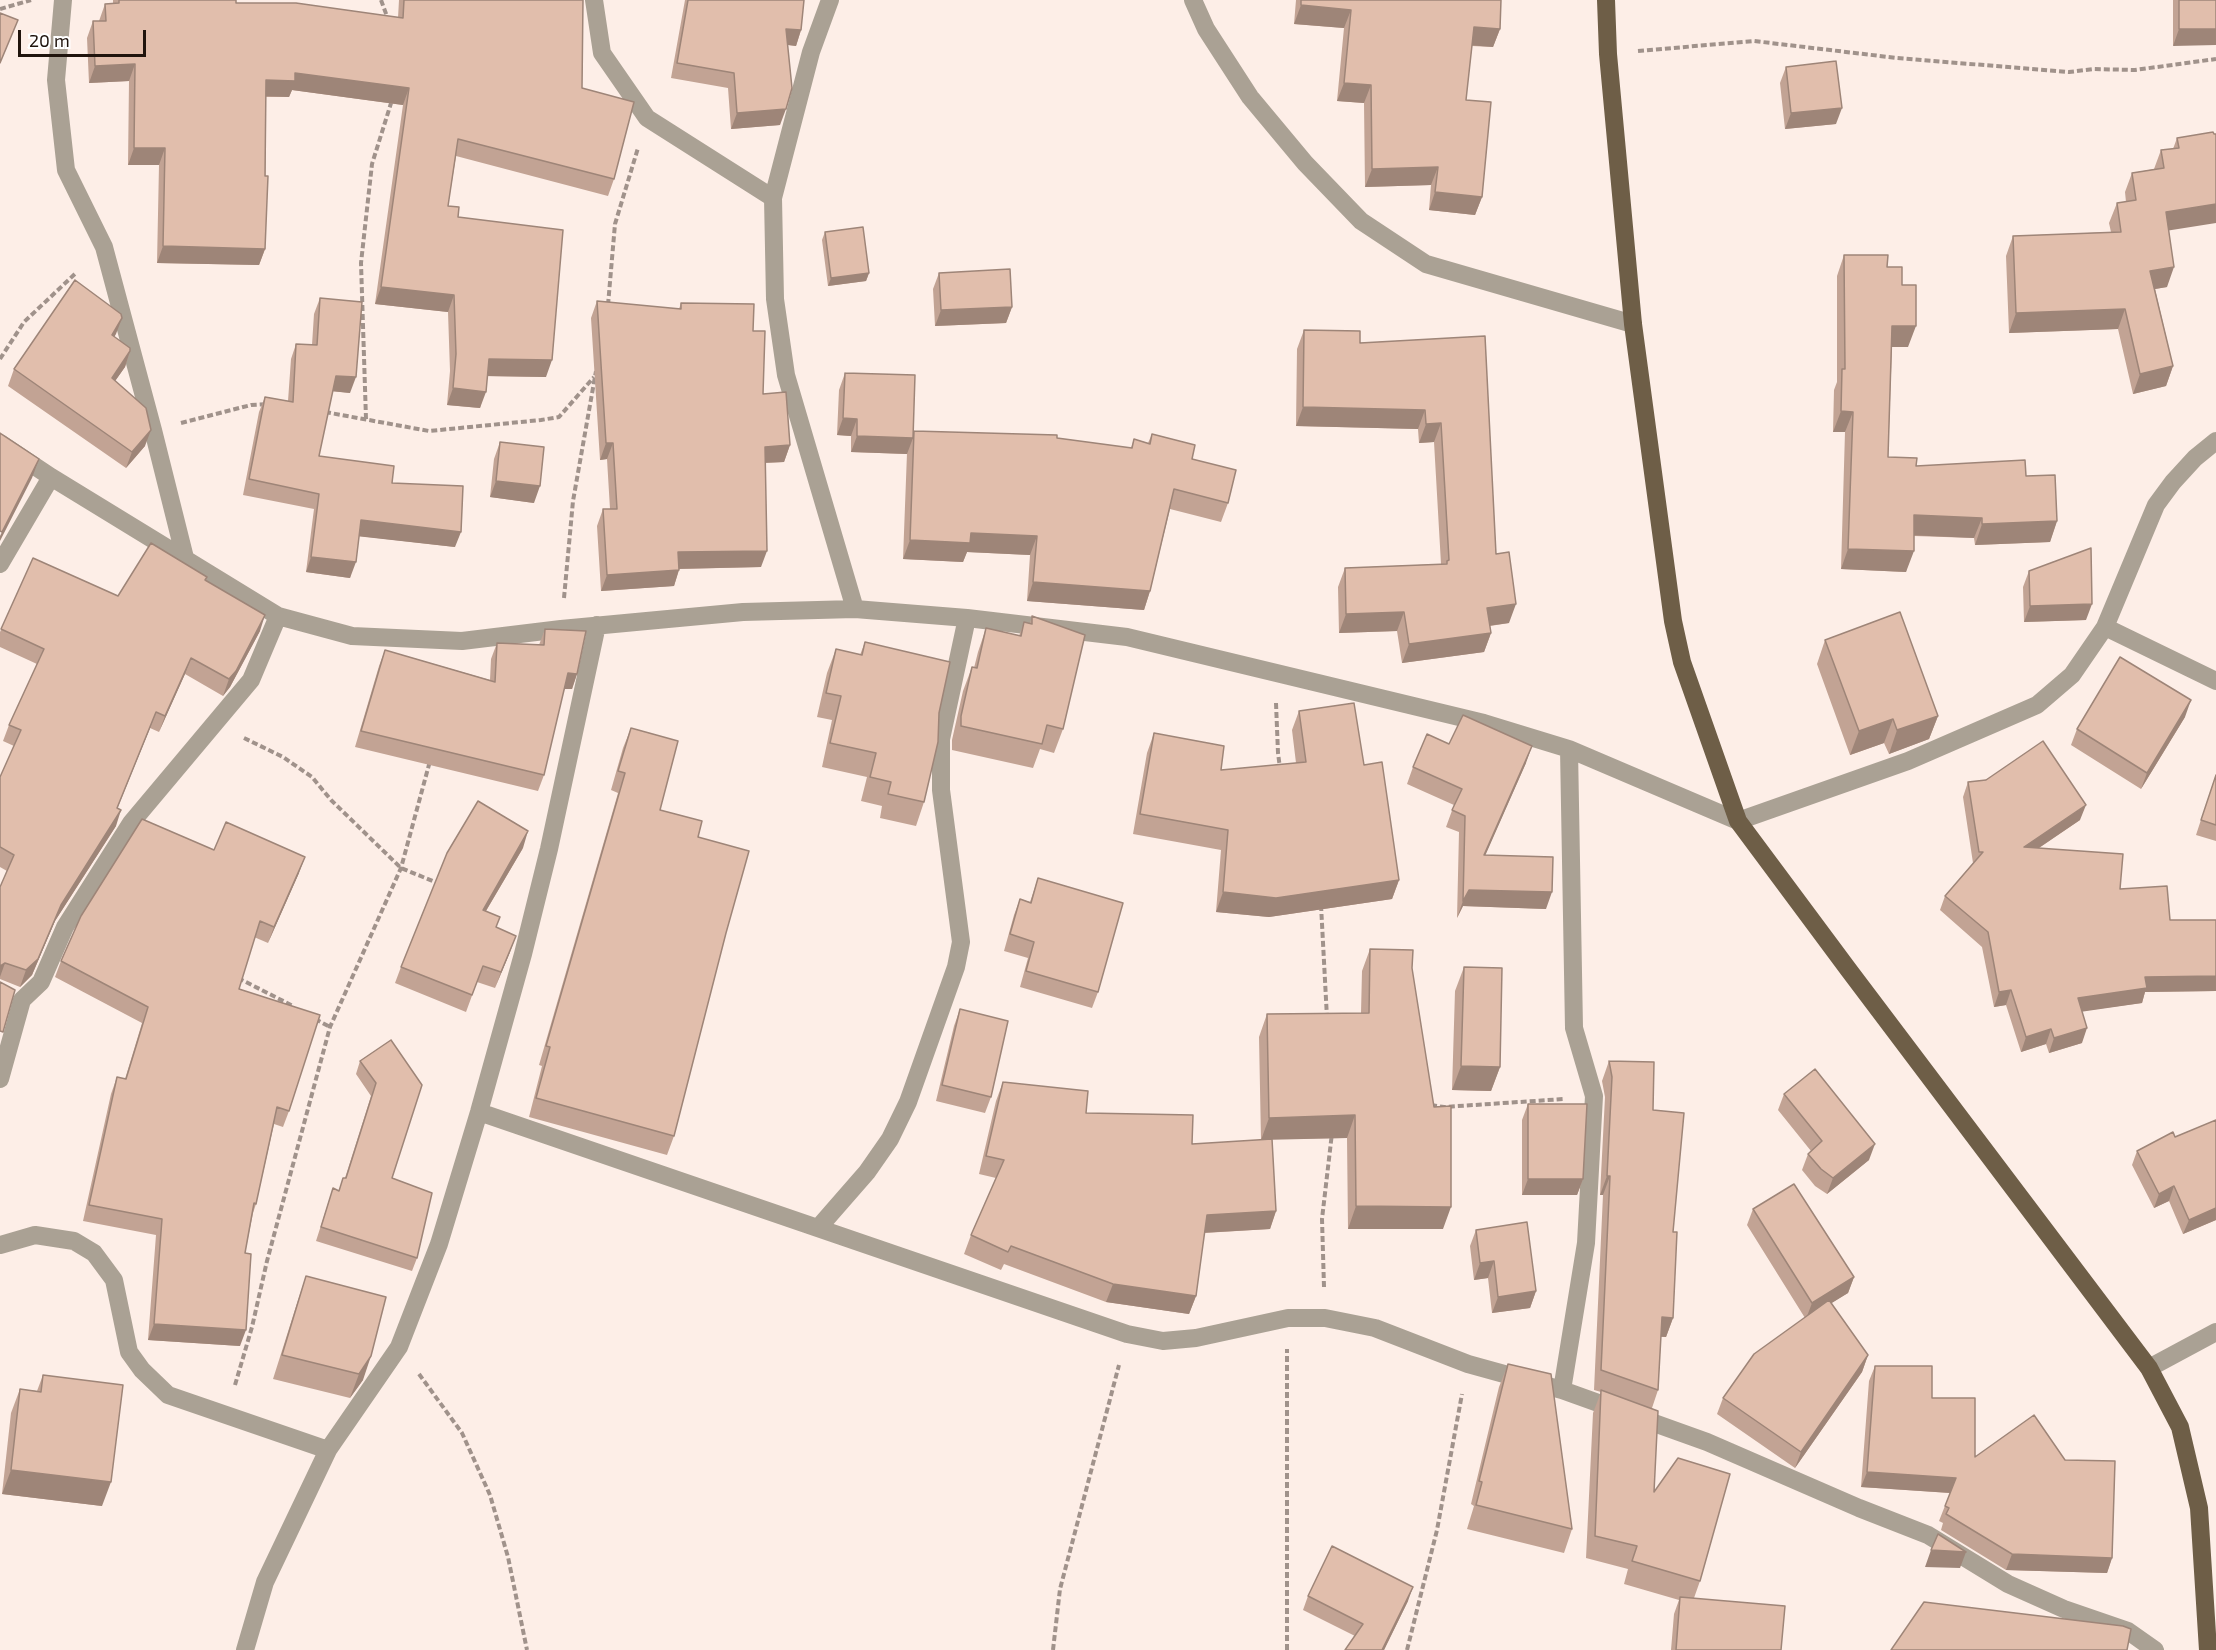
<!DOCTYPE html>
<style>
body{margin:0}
#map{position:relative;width:2216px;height:1650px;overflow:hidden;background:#fdeee7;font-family:"Exo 2",sans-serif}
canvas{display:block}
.scale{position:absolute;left:18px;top:30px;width:128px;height:27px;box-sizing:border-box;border:3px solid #20140d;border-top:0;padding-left:8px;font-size:18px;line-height:21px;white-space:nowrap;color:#20140d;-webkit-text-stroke:4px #fff;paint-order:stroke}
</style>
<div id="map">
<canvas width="2216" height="1650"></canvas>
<div class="scale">20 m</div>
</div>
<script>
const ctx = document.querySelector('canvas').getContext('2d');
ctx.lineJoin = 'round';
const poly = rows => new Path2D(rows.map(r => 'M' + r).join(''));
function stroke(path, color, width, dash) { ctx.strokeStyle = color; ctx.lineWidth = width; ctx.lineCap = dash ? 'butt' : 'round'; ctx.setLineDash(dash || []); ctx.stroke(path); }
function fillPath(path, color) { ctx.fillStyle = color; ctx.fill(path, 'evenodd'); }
stroke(poly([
 [381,0,388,19],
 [0,9,31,0],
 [1638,51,1754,41,1897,58,2069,72,2094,69,2135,70,2216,59],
 [608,305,615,224,638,148],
 [0,359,24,322,77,272],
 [325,412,429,431,541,420,559,417,594,377],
 [366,419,361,263,372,164,392,100],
 [181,423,251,405,268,404],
 [564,598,573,501,596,371],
 [1276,703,1278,753,1280,768],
 [244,738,283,757,312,777,331,800,401,868,440,884],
 [1321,905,1327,1018],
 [238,978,293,1006],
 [315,1019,330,1027],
 [1431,1105,1444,1107,1564,1099],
 [1324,1287,1322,1219,1332,1133],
 [419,1374,462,1433,490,1495,508,1557,527,1650],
 [235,1385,252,1327,267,1261,330,1027,401,868,430,761],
 [1053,1650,1060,1589,1119,1365],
 [1287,1650,1287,1349],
 [1407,1650,1437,1530,1462,1394]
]), '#a0928b', 4, [6, 3]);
stroke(poly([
 [63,0,56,80,66,170,104,247,153,430,185,558],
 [594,0,602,53,647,118,773,198],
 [830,0,811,52,773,198,775,299,786,375,855,609],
 [1193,0,1206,29,1250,97,1305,163,1361,221,1426,264,1633,324],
 [0,443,51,477,278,616,352,636,462,641,561,629,743,612,855,609,967,618,1127,637,1484,723,1569,749,1738,821,1908,761,2037,705,2072,675,2105,627,2156,505,2173,482,2195,458,2216,441],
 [0,564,51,477],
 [2105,627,2216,681],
 [0,1079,22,1000,41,982,65,927,131,823,251,680,278,616],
 [479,1112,1127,1334,1163,1341,1196,1338,1288,1318,1325,1318,1375,1328,1468,1364,1562,1390,1707,1442,1859,1508,1928,1535,2008,1584,2064,1609,2128,1631,2155,1650],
 [819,1227,867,1172,890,1139,908,1102,956,967,961,942,941,790,941,739,967,618],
 [0,1245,35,1235,74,1241,94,1253,114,1280,129,1352,142,1370,168,1395,328,1450],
 [2149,1368,2216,1332],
 [1562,1390,1586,1243,1594,1096,1574,1028,1569,749],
 [245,1650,265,1582,328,1450,399,1347,439,1244,479,1112,523,954,549,849,597,625]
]), '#aaa194', 18);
stroke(poly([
 [1606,0,1608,54,1633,324,1673,621,1682,662,1738,821,1848,969,2149,1368,2180,1427,2199,1508,2208,1650]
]), '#6e5e47', 18);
fillPath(poly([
 [113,0,236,0,236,3,398,18,399,0,583,0,582,88,614,179,608,196,456,156,448,206,458,217,546,377,488,376,480,408,447,405,450,371,448,312,375,304,403,105,292,90,289,97,266,97,265,249,259,265,157,263,159,165,128,165,129,81,89,83,87,38,93,21,99,21,105,4,113,3],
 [685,0,804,0,801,30,796,46,788,45,780,125,731,129,728,88,671,78],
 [1296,0,1501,0,1500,29,1493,47,1472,46,1466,100,1482,197,1475,215,1429,210,1431,185,1365,187,1364,103,1337,101,1344,28,1294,24],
 [2173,0,2216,0,2173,46],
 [1786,67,1836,124,1785,129,1780,83],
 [2213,132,2169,230,2167,287,2155,289,2173,366,2166,386,2133,394,2118,329,2009,333,2006,256,2013,236,2111,232,2109,223,2117,203,2126,202,2125,192,2132,173,2154,169,2161,150,2173,149,2177,138],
 [825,232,869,273,866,281,828,286,822,240],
 [1844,255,1887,267,1902,285,1908,347,1892,347,1888,457,1916,466,2026,476,2057,521,2050,542,1975,545,1974,538,1914,536,1906,572,1841,569,1845,432,1833,432,1834,390,1837,382,1837,276],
 [939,273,1012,307,1006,323,935,326,933,289],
 [320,298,350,393,332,391,319,456,392,483,455,547,359,536,350,578,306,572,314,509,243,495,259,412,265,397,288,401,291,359,296,344,312,345,314,314],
 [597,301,679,309,681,303,753,331,763,394,790,445,784,462,765,463,761,567,679,569,674,586,601,591,597,526,603,509,610,509,607,459,600,460,591,318],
 [122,318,114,337,130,351,125,367,115,381,145,446,126,468,8,386,14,369],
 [1304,330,1360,343,1485,336,1496,554,1509,623,1490,626,1491,633,1484,652,1402,663,1397,631,1339,633,1338,587,1345,568,1441,564,1434,442,1419,443,1418,429,1296,426,1297,349],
 [845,373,913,435,914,431,1057,438,1131,448,1134,439,1148,443,1152,434,1192,459,1228,503,1221,522,1170,509,1150,591,1144,610,1027,601,1030,555,967,552,963,562,903,559,907,453,907,454,851,452,851,436,837,435,839,390],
 [500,442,534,503,490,497,494,459],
 [33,558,118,596,207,577,206,581,260,631,230,687,223,696,185,674,159,732,150,728,117,808,116,826,55,921,32,975,20,987,0,979,0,887,7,871,0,867,0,777,14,746,3,741,9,725,37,664,0,647,0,632],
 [2029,571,2086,620,2024,622,2023,587],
 [1032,616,1063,729,1054,753,1040,749,1033,768,952,750,952,740,963,691,972,667,974,668,978,652,986,628,1019,636,1024,622,1030,623],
 [545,629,577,674,572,689,564,689,544,775,538,791,355,747,379,666,385,650,490,680,491,659,497,643,539,645],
 [1825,640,1938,716,1929,739,1889,754,1884,743,1850,755,1817,664],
 [865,642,939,713,924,802,916,826,880,818,882,806,861,801,867,777,822,767,832,720,817,717,827,673,836,649,860,655],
 [1299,711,1364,765,1399,880,1392,899,1269,917,1216,912,1221,850,1133,834,1147,753,1154,733,1221,770,1296,763,1292,730],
 [2185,717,2141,789,2071,745,2077,729],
 [631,728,660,810,698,837,726,933,674,1136,667,1155,529,1117,542,1066,539,1065,618,793,611,790,623,748],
 [1449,744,1526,763,1485,855,1546,909,1463,906,1457,918,1459,832,1446,827,1454,805,1407,784,1413,767],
 [2216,774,2216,841,2196,835],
 [1968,782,2080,820,2039,848,2120,889,2170,920,2216,920,2216,991,2145,992,2142,1003,2082,1011,2082,1043,2049,1053,2046,1044,2021,1052,2006,1005,1994,1007,1982,947,1940,910,1945,896,1973,863,1963,797],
 [523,848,486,911,510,952,495,988,477,982,466,1012,395,983,401,967],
 [214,850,299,873,268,943,254,937,239,989,289,1111,283,1127,274,1124,256,1204,253,1213,245,1253,240,1346,148,1340,156,1235,83,1221,111,1094,117,1077,125,1079,142,1023,55,977,61,961],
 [1038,878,1098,992,1092,1008,1020,987,1028,958,1004,951,1014,915,1020,899,1030,902],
 [1370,949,1412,968,1443,1229,1348,1229,1347,1138,1272,1139,1276,1211,1270,1229,1204,1233,1196,1296,1189,1314,1106,1302,1004,1264,1001,1270,964,1254,971,1235,996,1178,979,1174,996,1101,1003,1082,1086,1113,1192,1144,1261,1140,1259,1037,1267,1014,1361,1013,1362,971],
 [1464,967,1500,1067,1491,1091,1452,1090,1455,991],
 [960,1009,991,1097,985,1113,936,1101,954,1026],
 [391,1040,392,1178,417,1258,412,1271,316,1241,333,1188,339,1191,345,1178,371,1096,356,1074,360,1061],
 [1609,1061,1653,1110,1673,1232,1673,1318,1666,1337,1661,1337,1658,1390,1652,1408,1654,1492,1700,1581,1694,1598,1781,1650,1671,1650,1674,1614,1679,1600,1624,1584,1628,1569,1586,1558,1593,1413,1601,1392,1594,1390,1603,1195,1600,1195,1605,1097,1602,1081],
 [1784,1094,1869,1160,1827,1194,1815,1186,1802,1170,1808,1154,1811,1151,1778,1110],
 [1528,1104,1583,1179,1577,1195,1522,1195,1522,1120],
 [2216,1120,2216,1220,2183,1234,2169,1201,2154,1208,2132,1165,2137,1151,2175,1137],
 [1753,1209,1854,1277,1848,1293,1831,1303,1868,1355,1862,1372,1795,1468,1717,1414,1723,1398,1805,1318,1747,1225],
 [1476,1230,1536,1291,1530,1308,1492,1313,1488,1278,1474,1280,1470,1246],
 [306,1276,363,1380,350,1398,273,1379,298,1300],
 [1508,1364,1572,1529,1564,1553,1467,1529,1474,1506,1471,1504,1499,1387],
 [1875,1366,1932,1398,1975,1457,2112,1558,2107,1573,2006,1570,1941,1530,1943,1523,1939,1521,1950,1493,1861,1487,1869,1381],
 [43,1375,102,1506,2,1494,11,1413,20,1389,37,1391],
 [1308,1596,1408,1601,1384,1650,1345,1650,1355,1636,1303,1610]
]), '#c2a394');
fillPath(poly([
 [1301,5,1351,10,1344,28,1294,24],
 [1474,27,1500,29,1493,47,1467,45],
 [786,29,801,30,796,46,781,44],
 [2179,29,2216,29,2216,45,2173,46],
 [135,64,129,81,89,83,95,66],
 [295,73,409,88,403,105,292,90,289,97,260,96,266,80],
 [1344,83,1371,85,1364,103,1337,101],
 [1842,108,1836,124,1785,129,1791,113],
 [786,109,780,125,731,129,737,113],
 [134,148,165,148,159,165,128,165],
 [1438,167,1431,185,1365,187,1372,169],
 [1435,192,1482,197,1475,215,1429,210],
 [2216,204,2216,223,2159,232,2166,212],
 [163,246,265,249,259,265,157,263],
 [2174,267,2167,287,2143,291,2150,271],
 [869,273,866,281,828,286,831,278],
 [381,287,454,295,448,312,375,304],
 [1012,307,1006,323,935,326,941,310],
 [2125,309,2118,329,2009,333,2016,313],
 [122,318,116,334,106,351,112,335],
 [1892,326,1916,326,1908,347,1885,347],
 [130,351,125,367,106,394,112,378],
 [489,359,552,360,546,377,483,376],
 [2173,366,2166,386,2133,394,2140,374],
 [336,376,356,377,350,393,330,391],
 [453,388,486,392,480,408,447,405],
 [1303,407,1425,410,1418,429,1296,426],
 [1841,411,1853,412,1845,432,1833,432],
 [843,418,857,419,851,436,837,435],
 [1441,423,1434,442,1419,443,1426,424],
 [151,430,145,446,126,468,132,452],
 [857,436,913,438,907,454,851,452],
 [606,443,613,443,607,459,600,460],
 [790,445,784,462,759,463,765,447],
 [39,459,32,478,0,541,0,536,2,532],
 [496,481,540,486,534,503,490,497],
 [1914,515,1982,518,1974,538,1907,535],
 [361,520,461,532,455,547,356,536],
 [2057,521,2050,542,1975,545,1982,524],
 [971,533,1037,536,1030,555,967,552,963,562,903,559,910,540],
 [1848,549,1914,551,1906,572,1841,569],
 [767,551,761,567,672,569,678,552],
 [311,557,356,562,350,578,306,572],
 [679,570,674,586,601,591,607,575],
 [1033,582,1150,591,1144,610,1027,601],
 [1516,604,1509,623,1480,627,1487,608],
 [2092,604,2086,620,2024,622,2030,606],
 [1404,612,1397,631,1339,633,1346,614],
 [265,615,260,631,230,687,223,696,229,679],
 [1491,633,1484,652,1402,663,1409,644],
 [191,658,185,674,159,732,165,716],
 [568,673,577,674,572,689,563,689],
 [2191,700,2185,717,2141,789,2147,773],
 [156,712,150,728,111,824,117,808],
 [1938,716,1929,739,1889,754,1897,730],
 [1893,719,1884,743,1850,755,1859,731],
 [1532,746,1526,763,1478,872,1484,855],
 [2086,805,2080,820,2018,862,2024,847],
 [121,810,116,826,55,921,32,975,20,987,26,970,61,905],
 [528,831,523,848,477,926,483,910],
 [305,857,299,873,268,943,274,927],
 [1399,880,1392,899,1269,917,1216,912,1223,892],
 [1469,890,1552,892,1546,909,1463,906,1457,918,1463,901],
 [516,936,510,952,495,988,501,972],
 [5,963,0,977,0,966],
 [2216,976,2216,991,2145,992,2142,1003,2073,1013,2078,998,2145,977],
 [2011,990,2006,1005,1994,1007,1999,992],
 [2087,1028,2082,1043,2049,1053,2054,1038],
 [2051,1029,2046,1044,2021,1052,2026,1037],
 [1461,1066,1500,1067,1491,1091,1452,1090],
 [1355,1115,1347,1138,1261,1140,1269,1118],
 [1875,1144,1869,1160,1827,1194,1833,1178],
 [1607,1176,1610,1176,1603,1195,1600,1195],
 [1528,1179,1583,1179,1577,1195,1522,1195],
 [2174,1186,2169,1201,2154,1208,2159,1194],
 [1356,1206,1451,1207,1443,1229,1348,1229],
 [2216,1208,2216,1220,2183,1234,2189,1220],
 [1276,1211,1270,1229,1200,1233,1207,1215],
 [1494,1261,1488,1278,1474,1280,1480,1263],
 [1854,1277,1848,1293,1806,1319,1812,1303],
 [1113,1284,1196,1296,1189,1314,1106,1302],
 [1536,1291,1530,1308,1492,1313,1498,1297],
 [1662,1317,1673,1318,1666,1337,1655,1336],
 [154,1324,246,1330,240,1346,148,1340],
 [1868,1355,1862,1372,1795,1468,1801,1452],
 [371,1356,363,1380,350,1398,359,1374],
 [11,1470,111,1482,102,1506,2,1494],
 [1867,1472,1956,1478,1951,1493,1861,1487],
 [1931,1550,1966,1552,1960,1568,1925,1567],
 [2012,1554,2112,1558,2107,1573,2006,1570],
 [1413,1587,1408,1601,1384,1650,1382,1650]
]), '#9e8578');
const building = poly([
 [119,0,236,0,236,3,296,3,403,18,404,0,583,0,582,88,634,102,614,179,458,139,448,206,459,207,458,217,563,230,552,360,489,359,486,392,453,388,456,354,454,295,381,287,409,88,295,73,295,81,266,80,265,176,268,176,265,249,163,246,165,148,134,148,135,64,95,66,93,21,106,21,105,4,119,3,119,0],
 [688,0,804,0,801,30,786,29,792,88,786,109,737,113,734,73,677,63,688,0],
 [1301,0,1501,0,1500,29,1474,27,1466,100,1491,102,1482,197,1435,192,1438,167,1372,169,1371,85,1344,83,1351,10,1301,5,1301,0],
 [2179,0,2216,0,2216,29,2179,29,2179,0],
 [0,13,18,20,0,63,0,13],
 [1836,61,1842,108,1791,113,1786,67,1836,61],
 [2213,132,2214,134,2216,134,2216,204,2166,212,2174,267,2150,271,2173,366,2140,374,2125,309,2016,313,2013,236,2121,232,2117,203,2136,200,2132,173,2164,168,2161,150,2179,148,2177,138,2213,132],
 [863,227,869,273,831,278,825,232,863,227],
 [1844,255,1888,255,1887,267,1902,267,1902,285,1916,285,1916,326,1892,326,1888,457,1917,458,1916,466,2025,460,2026,476,2055,475,2057,521,1982,524,1982,518,1914,515,1914,551,1848,549,1853,412,1841,411,1842,369,1845,369,1844,255],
 [1010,269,1012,307,941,310,939,273,1010,269],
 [75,280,121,314,122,318,112,335,130,348,130,351,112,378,146,408,151,430,132,452,14,369,75,280],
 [320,298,362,302,356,377,336,376,319,456,394,466,392,483,463,486,461,532,361,520,356,562,311,557,319,494,249,479,265,397,293,402,296,344,317,345,320,298],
 [597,301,681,309,681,303,754,304,753,331,765,331,763,394,786,392,790,445,765,447,767,551,678,552,679,570,607,575,603,509,617,509,613,443,606,443,597,301],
 [1304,330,1360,331,1360,343,1485,336,1496,554,1509,552,1516,604,1487,608,1491,633,1409,644,1404,612,1346,614,1345,568,1447,564,1447,561,1449,560,1441,423,1426,424,1425,410,1303,407,1304,330],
 [845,373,915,375,913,438,857,436,857,419,843,418,845,373],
 [914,431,1057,435,1057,438,1132,448,1134,439,1150,444,1152,434,1195,445,1192,459,1236,470,1228,503,1174,489,1150,591,1033,582,1037,536,971,533,970,543,910,540,914,431],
 [0,433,39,459,2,532,0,531,0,433],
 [500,442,544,447,540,486,496,481,500,442],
 [151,543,207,577,205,580,265,615,236,671,229,679,191,658,165,716,156,712,117,808,121,810,61,905,38,959,26,970,5,963,0,966,0,887,14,855,0,847,0,777,21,730,9,725,44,649,1,629,33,558,118,596,151,543],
 [2091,548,2092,604,2030,606,2029,571,2091,548],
 [1900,612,1938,716,1897,730,1893,719,1859,731,1825,640,1900,612],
 [1032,616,1085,635,1063,729,1047,725,1042,744,961,726,961,716,972,667,977,668,986,628,1021,636,1024,622,1032,624,1032,616],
 [545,629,586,631,577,674,568,673,544,775,361,731,385,650,495,682,497,643,544,645,545,629],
 [865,642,950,662,939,713,938,742,924,802,888,794,891,782,870,777,876,753,830,743,841,696,826,693,836,649,862,655,865,642],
 [2120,657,2191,700,2147,773,2077,729,2120,657],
 [1354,703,1364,765,1382,762,1399,880,1276,898,1223,892,1228,830,1140,814,1154,733,1224,746,1221,770,1306,762,1299,711,1354,703],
 [1463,715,1532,746,1484,855,1553,857,1552,892,1469,890,1463,901,1465,816,1452,810,1462,789,1413,767,1427,734,1449,744,1463,715],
 [631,728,678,741,660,810,702,821,698,837,749,851,726,933,674,1136,536,1098,550,1047,546,1046,625,773,618,771,631,728],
 [2043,741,2086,805,2024,847,2123,854,2120,889,2167,886,2170,920,2216,920,2216,976,2145,977,2147,988,2078,998,2087,1028,2054,1038,2051,1029,2026,1037,2011,990,1999,992,1988,932,1945,896,1983,852,1979,852,1968,782,1986,780,2043,741],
 [2216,775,2216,825,2201,820,2216,775],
 [478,801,528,831,483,910,500,917,496,927,516,936,501,972,483,966,472,995,401,967,447,853,478,801],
 [142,819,214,850,226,822,305,857,274,927,260,921,239,989,320,1015,289,1111,277,1107,256,1204,254,1203,245,1253,251,1254,246,1330,154,1324,162,1219,89,1205,117,1077,126,1079,148,1007,61,961,81,916,142,819],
 [1038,878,1123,903,1098,992,1026,971,1034,942,1010,934,1020,899,1031,903,1038,878],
 [1370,949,1413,950,1412,968,1434,1107,1451,1106,1451,1207,1356,1206,1355,1115,1269,1118,1267,1014,1369,1013,1370,949],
 [1464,967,1502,968,1500,1067,1461,1066,1464,967],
 [0,982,15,990,3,1032,0,1031,0,982],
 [960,1009,1008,1021,991,1097,942,1085,960,1009],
 [391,1040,422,1085,392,1178,432,1193,417,1258,321,1227,333,1188,339,1191,343,1178,346,1178,376,1083,360,1061,391,1040],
 [1609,1061,1654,1062,1653,1110,1684,1113,1673,1232,1677,1232,1673,1318,1662,1317,1658,1390,1601,1370,1610,1176,1607,1176,1612,1077,1609,1061],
 [1815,1069,1875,1144,1833,1178,1821,1169,1808,1154,1822,1141,1784,1094,1815,1069],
 [1003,1082,1088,1091,1086,1113,1193,1115,1192,1144,1272,1139,1276,1211,1207,1215,1196,1296,1113,1284,1011,1246,1008,1252,971,1235,1004,1160,986,1156,1003,1082],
 [1528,1104,1587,1104,1583,1179,1528,1179,1528,1104],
 [2216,1120,2216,1208,2189,1220,2174,1186,2159,1194,2137,1151,2173,1132,2175,1137,2216,1120],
 [1794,1184,1854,1277,1812,1303,1753,1209,1794,1184],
 [1527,1222,1536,1291,1498,1297,1494,1261,1480,1263,1476,1230,1527,1222],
 [306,1276,386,1297,371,1356,359,1374,282,1355,306,1276],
 [1829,1300,1868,1355,1801,1452,1723,1398,1754,1354,1829,1300],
 [1508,1364,1551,1374,1572,1529,1476,1505,1482,1482,1479,1481,1508,1364],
 [1875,1366,1932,1366,1932,1398,1975,1398,1975,1457,2034,1415,2065,1460,2115,1461,2112,1558,2012,1554,1946,1514,1949,1508,1945,1506,1956,1478,1867,1472,1875,1366],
 [43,1375,123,1385,111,1482,11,1470,20,1389,41,1392,43,1375],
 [1601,1390,1658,1411,1654,1492,1678,1458,1730,1474,1700,1581,1632,1561,1637,1546,1595,1536,1601,1390],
 [1938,1534,1966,1552,1931,1550,1938,1534],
 [1332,1546,1413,1587,1382,1650,1345,1650,1363,1624,1308,1596,1332,1546],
 [1680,1597,1785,1606,1781,1650,1676,1650,1680,1597],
 [1924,1602,2123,1626,2131,1629,2127,1650,1891,1650,1924,1602]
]);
fillPath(building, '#e1beac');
stroke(building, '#9e8578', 1.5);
</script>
